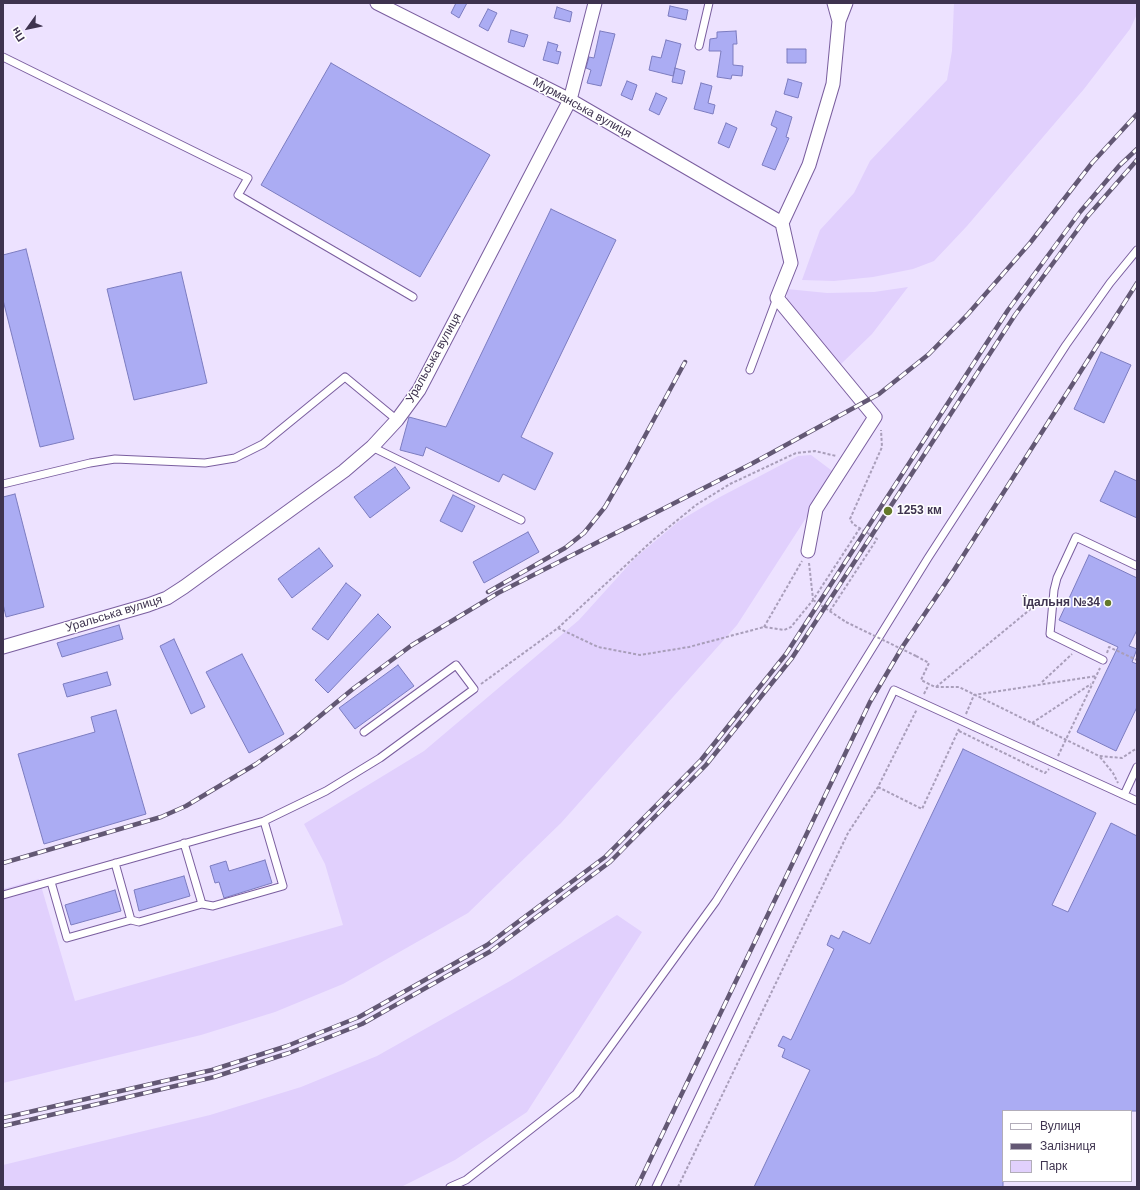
<!DOCTYPE html>
<meta charset="utf-8">
<style>
body{margin:0}
#map{position:relative;width:1140px;height:1190px;overflow:hidden;background:#ede2ff;font-family:Arial,sans-serif}
canvas{display:block}
.frame{position:absolute;inset:0;border:4px solid #3e334f;pointer-events:none}
.legend{position:absolute;left:1002px;top:1110px;width:130px;height:72px;box-sizing:border-box;background:#fff;border:1px solid #b2adb9;margin:0;padding:5px 7px;list-style:none;font-size:12px;color:#3e334f}
.legend li{display:flex;align-items:center;gap:8px;height:20px}
.legend b{width:20px;border:1px solid #b2adb9}
.north{position:absolute;left:8px;top:8px;width:40px;height:40px;-webkit-text-stroke:3px #fff;paint-order:stroke;rotate:237deg;font-size:11px;font-weight:700;line-height:16px;text-align:center;color:#3e334f}
.north::after{content:'';display:block;margin:auto;width:14px;height:18px;background:#3e334f;clip-path:polygon(50% 0,100% 100%,50% 72%,0 100%)}
</style>
<div id="map">
<canvas width="1140" height="1190"></canvas>
<div class="frame"></div>
<ul class="legend">
<li><b style="height:5px;background:#fff"></b>Вулиця</li>
<li><b style="height:5px;background:#635874"></b>Залізниця</li>
<li><b style="height:11px;background:#e1d0fd"></b>Парк</li>
</ul>
<div class="north">Пн</div>
</div>
<script>
const ctx = document.querySelector('canvas').getContext('2d');
ctx.lineJoin = 'round';
function fillPath(path, color) { ctx.fillStyle = color; ctx.fill(path, 'evenodd'); }
const poly = rows => new Path2D(rows.map(r => 'M' + r).join(''));
function stroke(path, color, width, dash) { ctx.strokeStyle = color; ctx.lineWidth = width; ctx.lineCap = dash ? 'butt' : 'round'; ctx.setLineDash(dash || []); ctx.stroke(path); }
function drawText(font, color, halo, rows, align = 'center') {
  ctx.font = font + ' Arial,sans-serif'; ctx.lineWidth = 3; ctx.setLineDash([]); ctx.textBaseline = 'middle'; ctx.strokeStyle = halo; ctx.fillStyle = color; for (const [text, x, y, turn = 0] of rows) {
    ctx.save(); ctx.translate(x, y); ctx.rotate((+turn || 0) * Math.PI / 180); ctx.textAlign = isNaN(turn) ? turn : align; if (halo) ctx.strokeText(text, 0, 0); ctx.fillText(text, 0, 0); ctx.restore();
  }
}
fillPath(poly([
 [954,3,1137,3,1137,14,1130,29,1084,89,967,226,934,261,913,269,873,277,834,281,802,280,820,230,854,193,870,161,947,80,952,51],
 [908,287,872,334,840,365,787,299,787,289,827,293,874,292],
 [811,455,835,473,737,625,561,823,468,913,343,984,275,1012,201,1035,3,1083,3,889,39,879,75,1001,343,925,325,864,304,824,424,751,579,620,635,558,679,521,720,497,798,456],
 [617,915,642,932,527,1112,455,1160,401,1187,3,1187,3,1165,210,1115,301,1087,377,1056,510,981]
]), '#e1d0fd');
const building = poly([
 [456,3,467,3,459,18,451,13,456,3],
 [670,6,688,10,686,20,668,16,670,6],
 [557,7,572,12,570,22,554,18,557,7],
 [488,9,497,13,488,31,479,26,488,9],
 [511,30,528,35,524,47,508,42,511,30],
 [600,31,615,34,601,86,587,83,591,70,586,68,589,57,594,58,600,31],
 [736,31,737,44,733,44,733,65,743,66,742,76,732,75,731,79,717,77,721,51,709,51,710,39,717,38,717,32,736,31],
 [666,40,681,44,673,76,649,70,652,56,661,58,666,40],
 [548,42,558,45,556,51,561,52,558,64,543,60,548,42],
 [787,49,806,49,806,63,787,63,787,49],
 [331,63,490,155,420,277,261,185,331,63],
 [675,68,685,71,682,84,672,82,675,68],
 [788,79,802,83,798,98,784,94,788,79],
 [627,81,637,85,632,100,621,95,627,81],
 [701,83,712,86,708,103,715,105,713,114,694,109,701,83],
 [656,93,667,98,659,115,649,110,656,93],
 [776,111,792,117,786,137,789,138,775,170,762,165,777,128,771,125,776,111],
 [726,123,737,128,729,148,718,143,726,123],
 [551,209,616,240,521,437,553,453,535,490,503,474,499,482,426,447,423,456,400,450,409,417,446,427,551,209],
 [26,249,74,439,40,447,3,300,3,255,26,249],
 [181,272,207,383,134,400,107,289,181,272],
 [1101,352,1131,365,1104,423,1074,409,1101,352],
 [395,467,410,488,370,518,354,497,395,467],
 [1115,471,1137,481,1137,518,1100,501,1115,471],
 [15,494,44,607,6,617,3,604,3,497,15,494],
 [453,495,475,506,462,532,440,521,453,495],
 [528,532,539,552,484,583,473,562,528,532],
 [319,548,333,566,292,598,278,579,319,548],
 [1089,555,1137,578,1137,630,1129,646,1137,649,1132,662,1137,664,1137,707,1116,751,1077,732,1118,647,1059,620,1089,555],
 [346,583,361,595,328,640,312,629,346,583],
 [378,614,391,627,328,693,315,680,378,614],
 [119,625,123,639,62,657,57,643,119,625],
 [174,639,205,707,191,714,160,646,174,639],
 [242,654,284,734,249,753,206,672,242,654],
 [398,665,414,686,355,729,339,708,398,665],
 [107,672,111,685,67,697,63,684,107,672],
 [116,710,146,814,44,844,18,754,95,732,91,717,116,710],
 [963,749,1096,813,1052,905,1068,912,1111,823,1137,836,1137,1111,1003,1111,1003,1187,754,1187,810,1070,782,1057,785,1049,778,1046,783,1036,791,1040,834,949,827,945,831,935,839,939,843,931,870,944,963,749],
 [265,860,272,883,224,898,219,882,215,883,210,866,226,861,229,871,265,860],
 [184,876,190,896,139,911,134,890,184,876],
 [115,890,121,911,71,925,65,905,115,890]
]);
fillPath(building, '#abacf3');
stroke(building, '#7c7cc0', 1);
const lane = poly([
 [699,46,709,3],
 [3,57,248,178,238,195,413,297],
 [750,370,777,298],
 [372,447,521,520],
 [3,484,90,463,115,459,205,463,235,458,263,444,345,377,397,420],
 [1103,660,1050,634,1054,590,1057,578,1076,537,1137,566],
 [1124,795,1137,767],
 [184,843,202,904],
 [115,863,131,920],
 [51,882,67,938,131,920,139,922,202,904,213,906,283,886,264,821],
 [3,895,264,821,326,791,380,758,474,689,456,665,364,732],
 [450,1187,466,1180,576,1094,716,901,928,558,1066,345,1110,283,1137,250],
 [656,1187,894,690,1137,801]
]);
const street = poly([
 [377,3,570,100,782,223],
 [839,21,846,3],
 [782,223,791,263,777,298,875,417,816,509,808,551],
 [782,223,809,165,833,84,839,21,834,3],
 [3,647,148,605,167,598,184,587,344,471,372,447,397,420,419,390,570,100,595,3]
]);
stroke(lane, '#7a5e9f', 9);
stroke(street, '#7a5e9f', 15);
stroke(poly([
 [809,563,813,599],
 [813,600,846,622],
 [830,611,877,539,853,524,850,519,882,447,881,430],
 [764,627,802,561],
 [558,628,598,647,640,655,689,647,764,627,784,630,791,627,813,600,860,528],
 [1107,653,1109,647,1137,660],
 [916,656,929,663,921,680,935,687,959,687,1099,756,1122,758,1137,748],
 [1042,682,1072,654],
 [481,684,558,628,653,540,696,505,730,484,796,453,815,451,836,456],
 [936,687,1044,598],
 [924,694,929,684],
 [966,714,974,695,1096,676],
 [1032,723,1091,684],
 [959,731,1045,773,1049,769],
 [1058,756,1100,668],
 [1100,757,1113,773,1118,783],
 [878,787,922,809,959,729],
 [678,1187,848,833,878,787,917,709]
]), '#a99eba', 2, [3, 2]);
stroke(lane, '#fff', 7);
stroke(street, '#fff', 13);
const rail = poly([
 [488,592,565,548,584,533,605,507,627,469,685,362],
 [3,863,161,817,186,806,256,764,297,735,354,688,412,645,498,593,753,463,879,394,929,354,968,314,1030,243,1092,163,1137,114],
 [3,1118,212,1070,287,1046,359,1017,487,945,605,857,701,760,786,654,1008,310,1080,212,1119,166,1137,149],
 [3,1126,214,1077,289,1053,362,1024,491,951,610,862,706,765,792,658,1015,315,1087,217,1137,160],
 [637,1187,870,702,903,646,949,578,1137,283]
]);
stroke(rail, '#635874', 4.5);
stroke(rail, '#fff', 3, [9]);
stroke(poly([
 [846,622,916,656]
]), '#a99eba', 2, [3, 2]);
for (const [x, y, r, color] of [
 [888,511,5,"#64792a"],
 [1108,603,4,"#64792a"]
]) { const dot = new Path2D(); dot.arc(x, y, r, 0, 2 * Math.PI); ctx.fillStyle = color; ctx.fill(dot); stroke(dot, '#fff', 1.5); }
drawText('12px', '#3e334f', '#fff', [
 ["Мурманська вулиця",582,108,29],
 ["Уральська вулиця",434,358,-61],
 ["Уральська вулиця",114,614,-17]
]);
drawText('bold 12px', '#3e334f', '#fff', [
 ["1253 км",897,511],
 ["Їдальня №34",1100,603,"right"]
], 'left');
</script>
